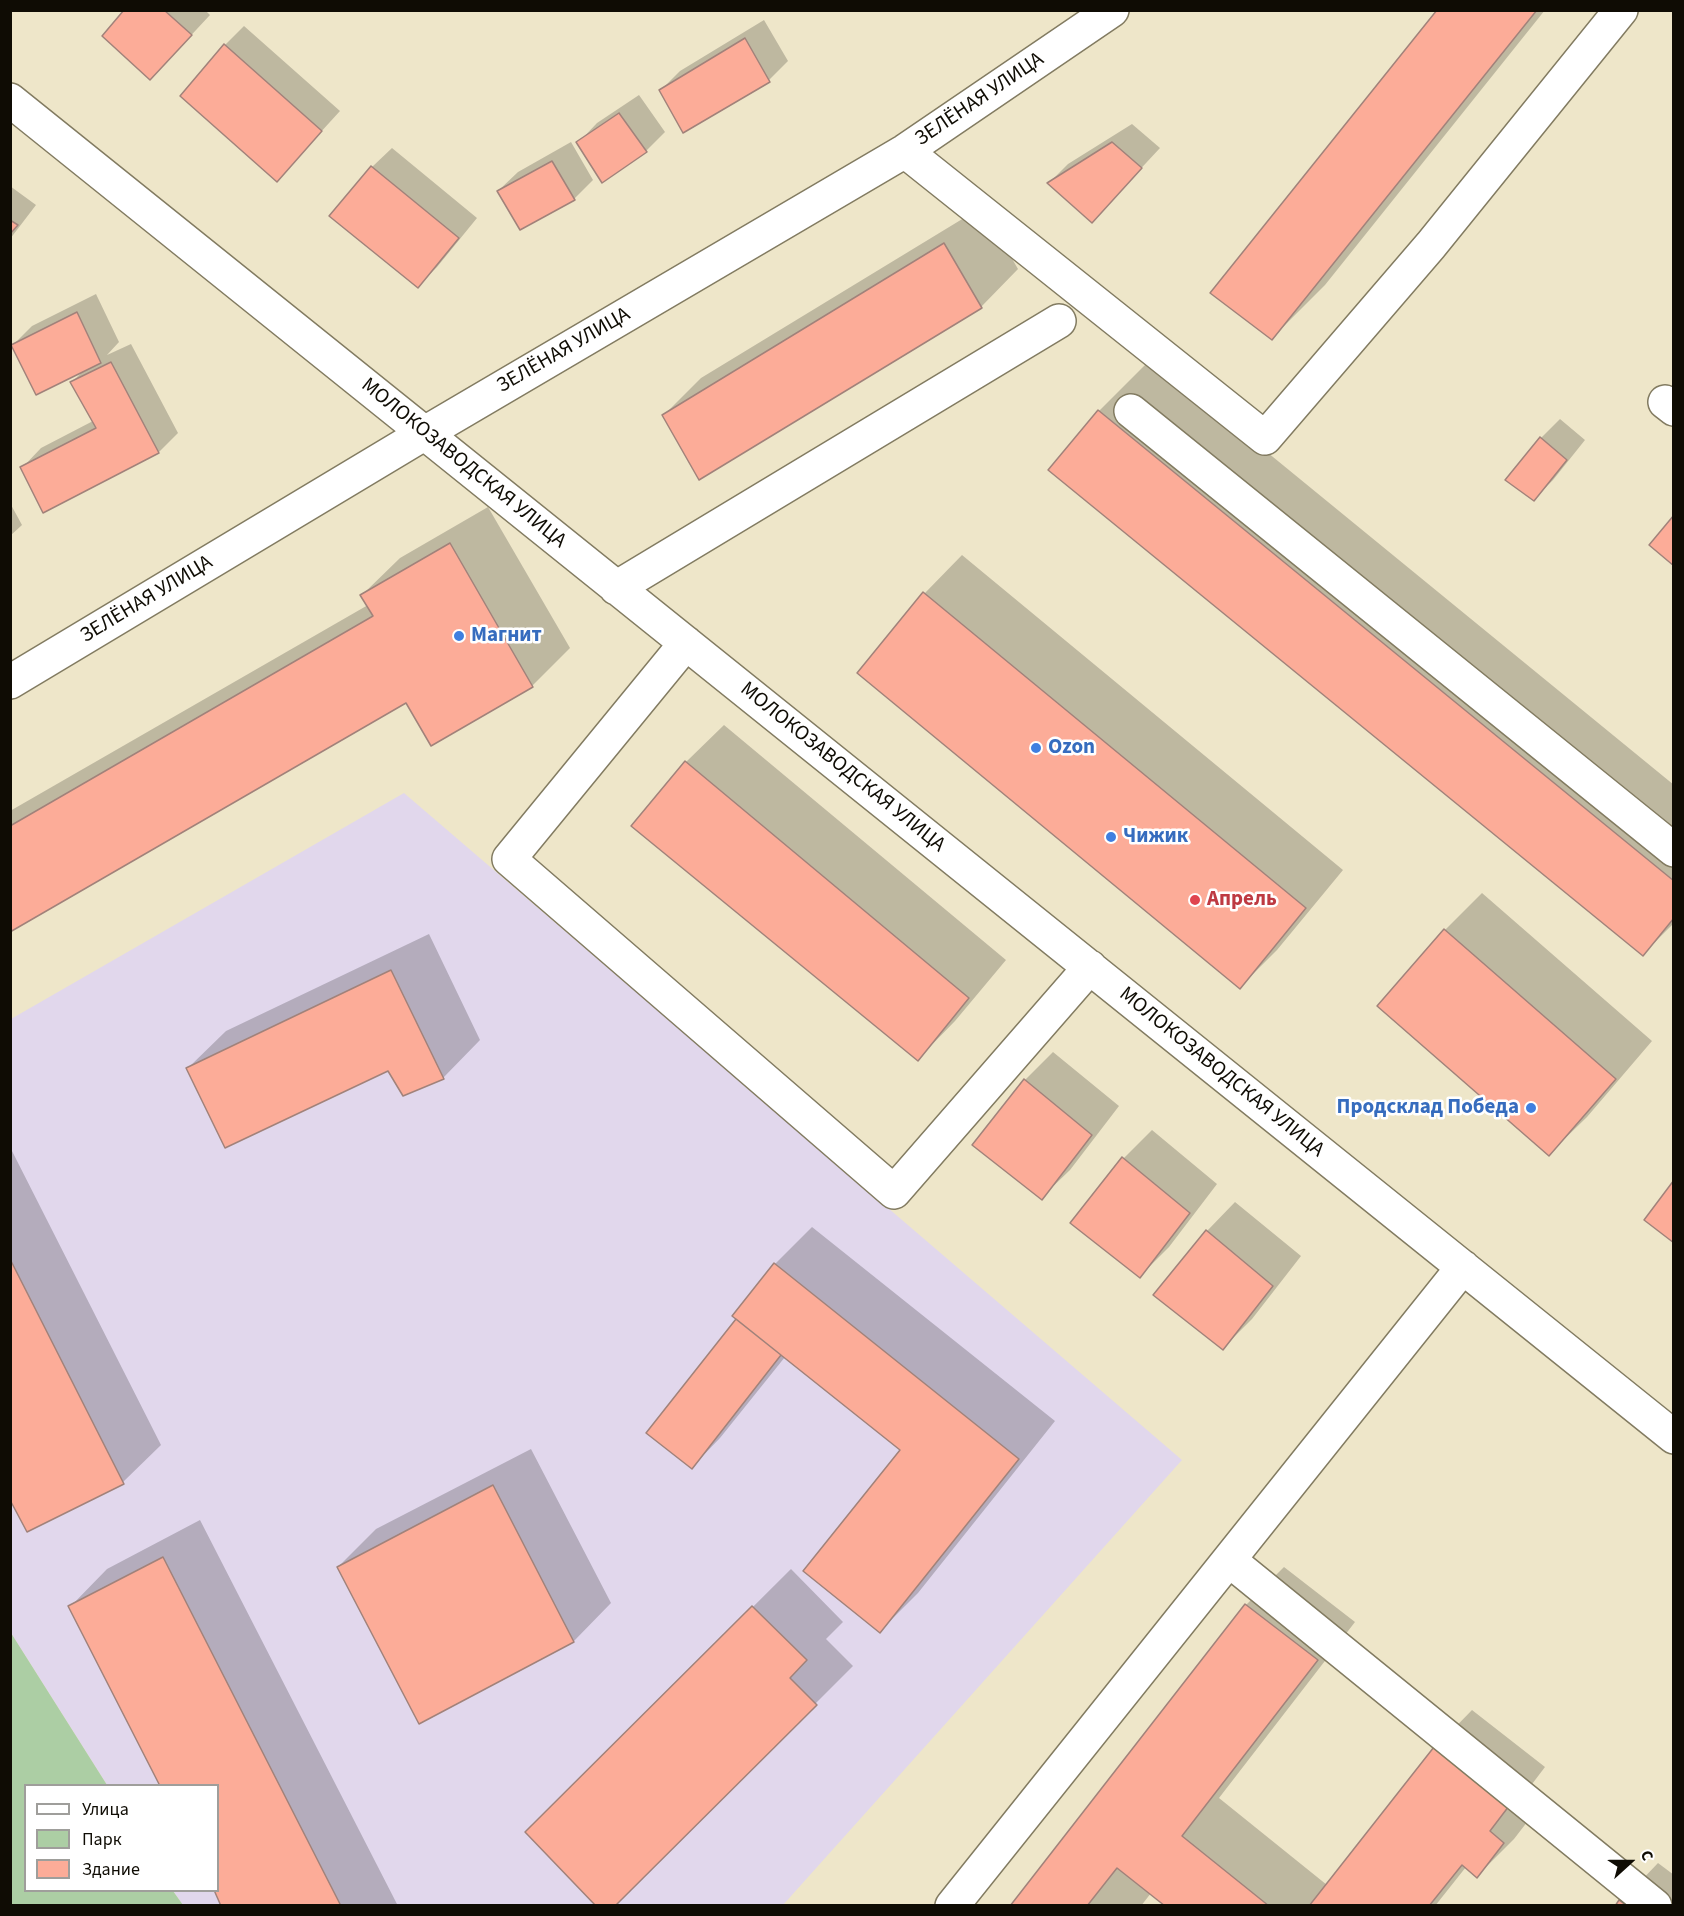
<!DOCTYPE html>
<meta charset="utf-8">
<style>
body{margin:0}
#map{position:relative;width:1684px;height:1916px;overflow:hidden;background:#eee6c9;font-family:"Source Sans 3",sans-serif}
canvas{display:block}
.frame{position:absolute;inset:0;border:12px solid #0f0c04;pointer-events:none}
.legend{position:absolute;left:24px;top:1784px;width:195px;height:108px;box-sizing:border-box;background:#fff;border:2px solid #9f9e9b;margin:0;padding:8px 10px;list-style:none;font-size:18px;color:#0f0c04}
.legend li{display:flex;align-items:center;gap:12px;height:30px}
.legend b{width:30px;border:2px solid #9f9e9b}
.north{position:absolute;left:1600px;top:1832px;width:60px;height:60px;-webkit-text-stroke:4px #fff;paint-order:stroke;rotate:69deg;font-size:16px;font-weight:700;line-height:24px;text-align:center;color:#0f0c04}
.north::after{content:'';display:block;margin:auto;width:21px;height:27px;background:#0f0c04;clip-path:polygon(50% 0,100% 100%,50% 72%,0 100%)}
</style>
<div id="map">
<canvas width="1684" height="1916"></canvas>
<div class="frame"></div>
<ul class="legend">
<li><b style="height:8px;background:#fff"></b>Улица</li>
<li><b style="height:16px;background:#accea4"></b>Парк</li>
<li><b style="height:16px;background:#fcac98"></b>Здание</li>
</ul>
<div class="north">С</div>
</div>
<script>
const ctx = document.querySelector('canvas').getContext('2d');
ctx.lineJoin = 'round';
function fillPath(path, color) { ctx.fillStyle = color; ctx.fill(path, 'evenodd'); }
const poly = rows => new Path2D(rows.map(r => 'M' + r).join(''));
function stroke(path, color, width, dash) { ctx.strokeStyle = color; ctx.lineWidth = width; ctx.lineCap = dash ? 'butt' : 'round'; ctx.setLineDash(dash || []); ctx.stroke(path); }
function drawText(font, color, halo, rows, align = 'center') {
  ctx.font = font + ' "Source Sans 3",sans-serif'; ctx.lineWidth = 5; ctx.setLineDash([]); ctx.textBaseline = 'middle'; ctx.strokeStyle = halo; ctx.fillStyle = color; for (const [text, x, y, turn = 0] of rows) {
    ctx.save(); ctx.translate(x, y); ctx.rotate((+turn || 0) * Math.PI / 180); ctx.textAlign = isNaN(turn) ? turn : align; if (halo) ctx.strokeText(text, 0, 0); ctx.fillText(text, 0, 0); ctx.restore();
  }
}
fillPath(poly([
 [404,793,1182,1460,783,1905,183,1905,173,1891,218,1890,218,1786,107,1785,11,1633,11,1019]
]), '#e1d7ec');
fillPath(poly([
 [11,1633,107,1785,26,1786,26,1890,173,1891,183,1905,11,1905]
]), '#accea4');
fillPath(poly([
 [126,10,205,10,210,15,169,59],
 [1438,10,1545,10,1325,285,1272,338],
 [764,20,788,61,769,80,661,90,680,71],
 [244,26,340,111,277,180,225,45],
 [639,95,665,132,646,151,578,143,597,123],
 [1132,124,1160,148,1092,221,1049,183,1068,164],
 [571,142,593,180,574,199,498,191,518,172],
 [392,148,477,218,437,267,418,286,331,215,372,167],
 [10,186,36,205,10,239],
 [982,207,1018,269,981,307,664,415,701,378],
 [96,294,119,342,107,355,131,344,178,433,159,452,22,468,41,448,93,421,72,382,84,370,13,345,32,326],
 [1152,358,1674,785,1674,923,1643,954,1099,411],
 [1560,419,1585,440,1553,480,1534,499,1541,438],
 [10,503,22,525,10,536],
 [488,507,570,648,532,686,406,701,10,930,10,811,368,605,362,595,400,558],
 [962,555,1343,870,1277,950,1240,987,859,672,925,593],
 [724,725,1006,960,955,1021,918,1059,686,762],
 [1482,893,1652,1041,1587,1117,1549,1154,1445,930],
 [429,934,480,1040,443,1078,389,1069,188,1068,226,1031],
 [1053,1052,1119,1106,1070,1170,1041,1198,1025,1080],
 [1152,1130,1217,1184,1169,1247,1140,1276,1124,1158],
 [12,1151,161,1445,123,1482,27,1530,10,1497],
 [1235,1202,1301,1256,1252,1319,1223,1348,1207,1231],
 [812,1227,1055,1421,918,1593,880,1631,902,1450,785,1357,720,1438,692,1467,738,1319,775,1264],
 [531,1449,611,1603,574,1641,419,1722,338,1567,376,1529],
 [200,1520,398,1906,223,1906,218,1890,218,1786,70,1607,107,1569],
 [1284,1567,1355,1622,1219,1798,1327,1885,1435,1748,1472,1710,1545,1767,1526,1792,1541,1804,1514,1839,1477,1876,1466,1867,1435,1906,1168,1906,1151,1893,1141,1906,1012,1906,1246,1605],
 [791,1569,843,1622,826,1639,853,1666,613,1906,527,1832],
 [1658,1863,1674,1875,1674,1906,1617,1906]
]), '#0003');
const building = poly([
 [124,10,164,10,192,35,150,80,102,36,124,10],
 [1437,10,1537,10,1272,340,1210,293,1437,10],
 [745,38,770,82,683,133,659,90,745,38],
 [224,44,322,131,277,182,180,96,224,44],
 [619,113,647,152,602,183,576,142,619,113],
 [1112,142,1142,168,1092,223,1047,183,1112,142],
 [552,161,575,200,520,230,497,191,552,161],
 [371,166,459,238,418,288,329,216,371,166],
 [10,220,18,225,10,234,10,220],
 [944,243,982,308,699,480,662,415,944,243],
 [77,312,101,363,36,395,11,345,77,312],
 [111,362,159,453,43,513,20,467,96,428,70,382,111,362],
 [1098,410,1674,881,1674,918,1643,956,1048,470,1098,410],
 [1540,437,1567,460,1534,501,1505,480,1540,437],
 [1674,515,1674,566,1649,545,1674,515],
 [450,543,533,687,431,746,406,703,10,932,10,826,373,616,360,595,450,543],
 [923,592,1306,908,1240,989,857,673,923,592],
 [685,761,969,998,918,1061,631,826,685,761],
 [1444,929,1616,1079,1549,1156,1377,1006,1444,929],
 [391,970,444,1079,403,1096,388,1071,225,1148,186,1068,391,970],
 [1024,1079,1092,1135,1042,1200,972,1145,1024,1079],
 [1122,1157,1190,1213,1140,1278,1070,1223,1122,1157],
 [1674,1180,1674,1243,1644,1220,1674,1180],
 [1206,1230,1273,1286,1223,1350,1153,1295,1206,1230],
 [10,1259,124,1484,27,1532,10,1500,10,1259],
 [774,1263,1019,1459,880,1633,803,1571,900,1450,732,1316,774,1263],
 [736,1319,781,1355,692,1469,646,1433,736,1319],
 [493,1485,574,1642,419,1724,337,1567,493,1485],
 [163,1557,341,1906,221,1906,214,1890,218,1890,218,1786,160,1786,68,1606,163,1557],
 [1245,1604,1318,1660,1182,1836,1269,1906,1165,1906,1117,1868,1087,1906,1010,1906,1245,1604],
 [752,1606,807,1660,790,1678,817,1705,615,1906,596,1906,525,1832,752,1606],
 [1434,1747,1509,1806,1490,1831,1504,1843,1477,1878,1462,1865,1429,1906,1309,1906,1434,1747],
 [1619,1900,1627,1906,1615,1906,1619,1900]
]);
fillPath(building, '#fcac98');
stroke(building, '#a1827a', 1.5);
const minor = poly([
 [10,100,1674,1437],
 [905,151,1265,438,1431,245,1621,10],
 [1665,402,1674,409],
 [1131,411,1674,850],
 [616,588,1059,321],
 [686,643,509,859,894,1192,1090,967],
 [10,682,425,433,905,151,1112,10],
 [1229,1560,1655,1906],
 [952,1906,1463,1267]
]);
stroke(minor, '#827b61', 36);
stroke(minor, '#fff', 33);
for (const [x, y, r, color] of [
 [459,636,6,"#3f7fe0"],
 [1036,748,6,"#3f7fe0"],
 [1111,837,6,"#3f7fe0"],
 [1195,900,6,"#e0444e"],
 [1531,1108,6,"#3f7fe0"]
]) { const dot = new Path2D(); dot.arc(x, y, r, 0, 2 * Math.PI); ctx.fillStyle = color; ctx.fill(dot); stroke(dot, '#fff', 2); }
drawText('21px', '#0f0c04', '#fff', [
 ["ЗЕЛЁНАЯ УЛИЦА",980,100,-34],
 ["ЗЕЛЁНАЯ УЛИЦА",564,351,-30],
 ["МОЛОКОЗАВОДСКАЯ УЛИЦА",463,464,39],
 ["ЗЕЛЁНАЯ УЛИЦА",147,600,-31],
 ["МОЛОКОЗАВОДСКАЯ УЛИЦА",842,768,39],
 ["МОЛОКОЗАВОДСКАЯ УЛИЦА",1221,1073,39]
]);
drawText('bold 21px', '#366cbe', '#fff', [
 ["Магнит",471,636],
 ["Ozon",1048,748],
 ["Чижик",1123,837],
 ["Продсклад Победа",1519,1108,"right"]
], 'left');
drawText('bold 21px', '#be3a42', '#fff', [
 ["Апрель",1207,900]
], 'left');
</script>
